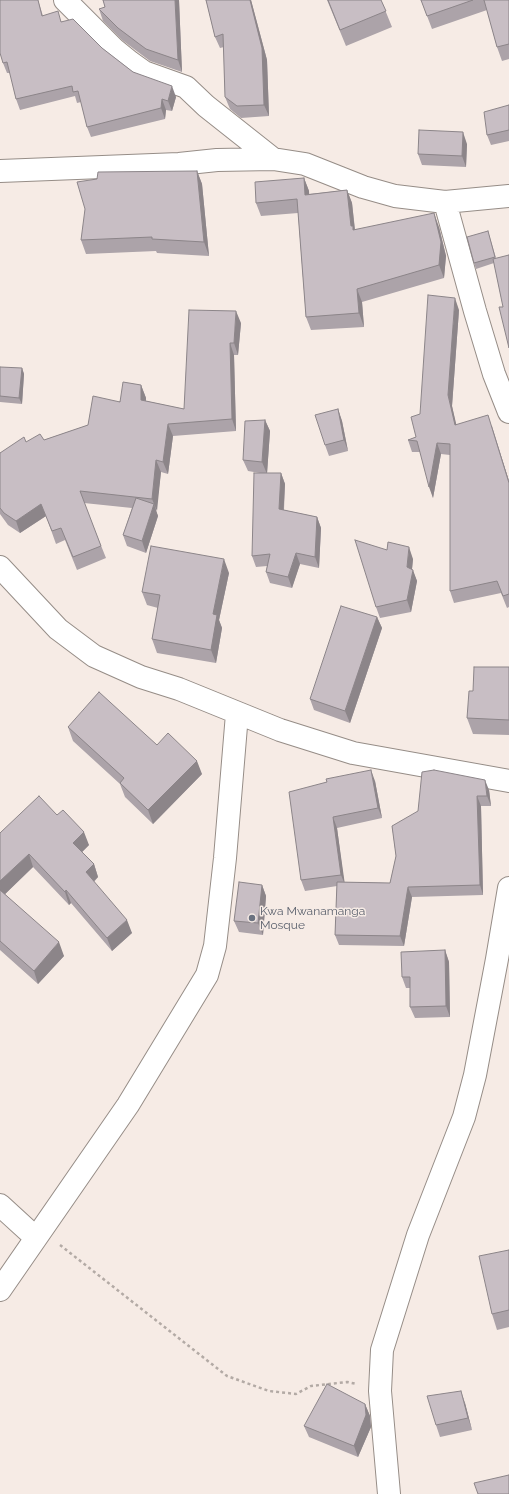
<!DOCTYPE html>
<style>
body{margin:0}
canvas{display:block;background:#f6ebe5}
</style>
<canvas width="509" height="1494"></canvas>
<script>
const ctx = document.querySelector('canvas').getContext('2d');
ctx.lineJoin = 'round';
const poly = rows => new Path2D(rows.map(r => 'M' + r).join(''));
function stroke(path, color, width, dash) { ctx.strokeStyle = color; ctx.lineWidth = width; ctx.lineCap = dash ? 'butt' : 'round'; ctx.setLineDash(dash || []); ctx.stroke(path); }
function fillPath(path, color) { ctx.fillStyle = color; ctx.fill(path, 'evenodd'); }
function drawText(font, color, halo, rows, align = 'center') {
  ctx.font = font + ' Raleway,sans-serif'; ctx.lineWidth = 3; ctx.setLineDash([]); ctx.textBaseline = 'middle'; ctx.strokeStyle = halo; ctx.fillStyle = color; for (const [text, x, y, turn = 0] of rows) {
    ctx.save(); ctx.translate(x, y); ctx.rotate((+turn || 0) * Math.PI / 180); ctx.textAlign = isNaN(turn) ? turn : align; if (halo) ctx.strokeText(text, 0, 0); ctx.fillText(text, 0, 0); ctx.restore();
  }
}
const minor = poly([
 [65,0,114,49,130,62,144,72,186,87,206,106,273,159],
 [0,171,179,164,217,160,273,159,305,164,363,187,395,196,445,202,509,196],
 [445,202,475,311,494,374,509,412],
 [0,567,58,629,94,656,141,677,179,689,280,730,353,753,509,781],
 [0,1205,36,1238],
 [0,1290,128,1105,207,975,215,946,225,858,237,714],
 [389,1494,380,1391,382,1350,418,1235,464,1117,475,1075,497,959,509,888]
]);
stroke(minor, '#968d87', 24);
stroke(poly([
 [60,1245,227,1376,269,1391,296,1394,311,1386,347,1382,357,1384]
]), '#b3aaa5', 2.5, [3, 3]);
stroke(minor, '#fff', 22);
fillPath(poly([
 [0,0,38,0,43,16,62,22,102,48,133,72,176,97,172,111,166,110,165,119,91,137,87,127,81,102,77,103,75,96,20,110,16,99,10,73,7,73,3,63],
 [103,0,179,0,182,72,150,61,122,40,103,21,99,9,105,7],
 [206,0,251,0,267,60,269,116,241,118,230,109,225,97,224,47,220,48,215,37],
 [327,0,381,0,392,27,346,46],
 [421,0,509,0,509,59,502,61,497,47,487,10,432,29],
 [509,105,509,141,491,145,487,135],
 [467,144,466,167,422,165,418,154],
 [197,171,202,184,209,256,157,253,156,251,86,254,81,240],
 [304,178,309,191,309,194,347,190,352,203,355,229,439,227,446,256,444,278,362,302,364,327,311,330,306,317,298,213,261,216,256,203],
 [488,231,496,258,503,307,494,263,476,269,474,263],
 [459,310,452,406,456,425,492,426,509,481,509,607,507,608,501,593,454,603,450,591,450,455,441,454,433,498,420,452,412,452,408,440,416,437],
 [241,323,238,355,234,355,236,431,173,436,168,474,161,472,156,511,158,516,146,553,127,546,123,535,132,508,84,503,106,558,77,570,65,540,56,544,46,516,20,533,8,525,0,514,0,453,26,442,44,440,88,425,141,385,146,398,146,401,184,409],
 [22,368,24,374,22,404,0,402,0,370],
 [338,409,342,421,348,451,329,456,325,445],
 [265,420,270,431,267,473,281,473,285,484,284,510,317,517,321,528,319,568,300,564,292,588,270,583,266,572,267,566,256,567,252,556,260,473,248,471,243,460],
 [387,550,413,559,412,569,417,581,411,612,380,618,376,607],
 [229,573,219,620,222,628,216,663,157,653,152,639,158,608,147,605,142,592],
 [377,617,382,628,350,723,314,710,310,699],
 [509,667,509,735,473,734,467,718,473,691],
 [68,727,157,745,202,774,153,824,125,797,120,784,73,741],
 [375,781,382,818,337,828,344,882,390,883,396,856,392,826,489,790,491,806,481,806,483,895,412,897,404,946,339,945,335,935,337,886,305,891,301,880,327,782],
 [57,815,89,845,82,852,94,864,98,877,94,882,132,933,112,951,71,903,69,905,33,867,5,894,64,956,38,984,0,950,0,833],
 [262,885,266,896,263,935,239,932,234,921],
 [445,950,449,962,450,1017,415,1018,410,1007,410,988,406,988,402,977],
 [509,1250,509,1327,497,1330,492,1314],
 [465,1403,472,1430,440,1437,436,1425],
 [365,1404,370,1416,371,1427,358,1457,309,1437,304,1426]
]), '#aca3a9');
fillPath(poly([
 [175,0,179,0,182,72,178,60],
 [250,0,251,0,267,60,269,116,264,105],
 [172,86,176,97,172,111,168,101],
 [162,99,166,110,165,119,161,108],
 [463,132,467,144,466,167,462,156],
 [197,171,202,184,209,256,204,242],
 [304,178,309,191,310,208,305,195],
 [347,190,352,203,355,232,351,226],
 [434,213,439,227,446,256,444,278,439,265],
 [357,289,362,302,364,327,359,313],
 [455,298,459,310,452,406,459,436,455,425,448,395],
 [236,311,241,323,238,355,234,343],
 [230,343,234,355,236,431,232,419],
 [22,368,24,374,22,404,19,398],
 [141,385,146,398,145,412,141,400],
 [338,409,342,421,348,451,344,440],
 [488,415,509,481,509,483],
 [265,420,270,431,267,474,262,462],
 [168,424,173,436,168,474,163,462],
 [437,443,441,454,433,498,429,487],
 [156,460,161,472,157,511,152,499],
 [281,473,285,484,283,520,279,509],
 [41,504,46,516,20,533,16,521],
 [154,504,158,516,146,553,142,541],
 [317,517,321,528,319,568,315,557],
 [409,547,413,559,411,579,407,567],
 [296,553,300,564,292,588,288,577],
 [224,559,229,573,219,620,222,628,216,663,211,650,213,614],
 [413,570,417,581,411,612,407,600],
 [377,617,382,628,350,723,345,711],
 [197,761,202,774,153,824,148,810],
 [371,770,375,781,382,818,378,808],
 [485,780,489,790,491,806,487,796],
 [477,796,481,806,483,895,480,885],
 [333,817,337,828,345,885,341,875],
 [84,832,89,845,78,856,73,843],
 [29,854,33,867,0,899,0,881],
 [94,864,98,877,90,885,86,872],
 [262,885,266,896,263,935,258,923],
 [408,887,412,897,404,946,400,936],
 [66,890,71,903,69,905,65,892],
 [127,920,132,933,112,951,107,938],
 [59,942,64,956,38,984,34,971],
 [445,950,449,962,450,1017,446,1006],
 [461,1391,465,1403,472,1430,468,1418],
 [365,1404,370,1416,371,1427,358,1457,354,1446]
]), '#8c8589');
const building = poly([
 [0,0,38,0,42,16,58,11,61,22,73,19,102,48,133,72,172,86,168,101,162,99,161,108,87,127,78,91,73,92,72,86,16,99,7,62,3,63,0,53,0,0],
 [103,0,175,0,178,60,146,49,118,28,99,9,105,7,103,0],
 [206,0,250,0,262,48,264,105,237,106,225,97,223,34,215,37,206,0],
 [328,0,381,0,386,11,340,30,328,0],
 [421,0,473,0,427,16,421,0],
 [484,0,509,0,509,44,497,47,484,0],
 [509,105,509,130,487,135,484,112,509,105],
 [419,130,463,132,462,156,418,154,419,130],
 [197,171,204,242,152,239,152,237,81,240,85,209,77,182,97,179,98,172,197,171],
 [304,178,305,195,347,190,351,226,353,226,353,230,434,213,441,242,439,265,357,289,359,313,306,317,297,199,256,203,255,182,304,178],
 [488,231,495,257,474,263,467,237,488,231],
 [509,255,509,348,499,307,503,307,493,259,509,255],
 [428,295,455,298,448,395,455,425,488,415,509,483,509,594,503,596,497,581,450,591,450,444,437,443,429,487,417,441,408,440,416,437,411,417,420,414,428,295],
 [189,310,236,311,234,343,230,343,232,419,168,424,163,462,156,460,152,499,80,491,101,546,73,557,61,528,52,531,41,504,16,521,4,513,0,508,0,453,24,437,26,442,40,434,44,440,88,425,93,396,120,402,123,382,141,385,141,400,184,409,189,310],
 [0,367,22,368,19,398,0,396,0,367],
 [338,409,344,440,325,445,315,415,338,409],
 [265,420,262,462,243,460,245,421,265,420],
 [254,473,281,473,279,509,317,517,315,557,296,553,288,577,266,572,270,554,252,556,254,473],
 [136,498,154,504,142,541,123,535,136,498],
 [355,540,387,550,388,542,409,547,407,567,413,570,407,600,376,607,355,540],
 [151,546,224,559,213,614,217,615,211,650,152,639,160,595,142,592,151,546],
 [341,606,377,617,345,711,310,699,341,606],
 [474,667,509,667,509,720,467,718,469,691,473,691,474,667],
 [99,692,157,745,168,733,197,761,148,810,120,783,124,778,68,727,99,692],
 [371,770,378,808,333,817,341,875,301,880,289,792,327,782,326,779,371,770],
 [434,770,485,780,487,796,477,796,480,885,408,887,400,936,335,935,337,882,390,883,396,856,392,826,418,811,422,772,434,770],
 [39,796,57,815,63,810,84,832,73,843,94,864,86,872,127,920,107,938,66,890,65,892,29,854,0,881,0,833,39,796],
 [239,882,262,885,258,923,234,921,239,882],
 [0,890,59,942,34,971,0,941,0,890],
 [445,950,446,1006,410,1007,410,977,402,977,401,952,445,950],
 [509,1250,509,1310,492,1314,479,1256,509,1250],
 [327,1384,365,1404,366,1415,354,1446,304,1426,327,1384],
 [461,1391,468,1418,436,1425,427,1396,461,1391],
 [509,1475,509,1494,478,1494,474,1483,509,1475]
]);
fillPath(building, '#c8bec4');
stroke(building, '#8c8589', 1);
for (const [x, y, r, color] of [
 [252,918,4,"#6b7280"]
]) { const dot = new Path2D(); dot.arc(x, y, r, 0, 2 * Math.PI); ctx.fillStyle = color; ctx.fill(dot); stroke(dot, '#f6ebe5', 1.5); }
drawText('12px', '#5b616d', '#f6ebe5', [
 ["Kwa Mwanamanga",260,911],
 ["Mosque",260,925]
], 'left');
</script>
